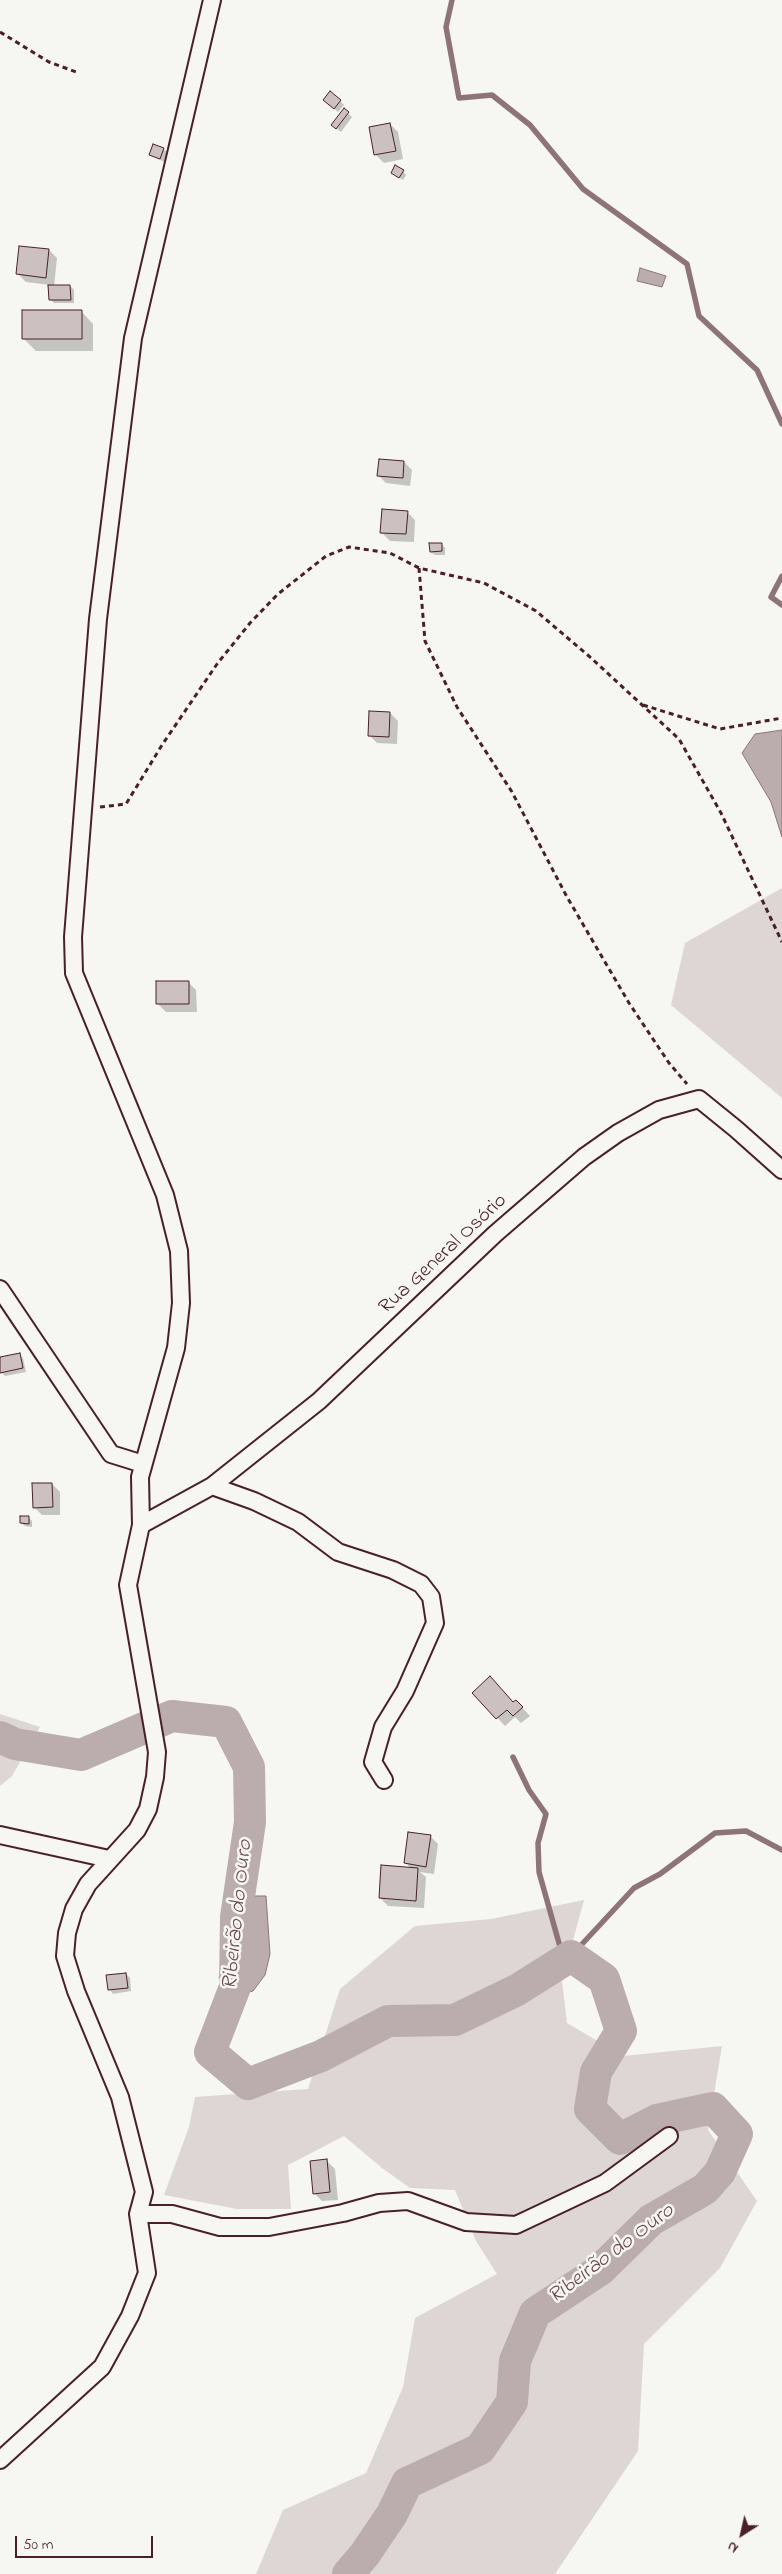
<!DOCTYPE html>
<meta charset="utf-8">
<style>
body{margin:0}
#map{position:relative;width:782px;height:2574px;overflow:hidden;background:#f6f6f2;font-family:"Indie Flower",sans-serif}
canvas{display:block}
.north{position:absolute;left:717px;top:2509px;width:50px;height:50px;-webkit-text-stroke:4px #f6f6f2;paint-order:stroke;rotate:215deg;font-size:14px;font-weight:700;line-height:20px;text-align:center;color:#4a1f2b}
.north::after{content:'';display:block;margin:auto;width:18px;height:22px;background:#4a1f2b;clip-path:polygon(50% 0,100% 100%,50% 72%,0 100%)}
.scale{position:absolute;left:15px;top:2536px;width:138px;height:22px;box-sizing:border-box;border:2px solid #4a1f2b;border-top:0;padding-left:6px;font-size:15px;line-height:18px;white-space:nowrap;color:#4a1f2b;-webkit-text-stroke:4px #f6f6f2;paint-order:stroke}
</style>
<div id="map">
<canvas width="782" height="2574"></canvas>
<div class="north">N</div>
<div class="scale">50 m</div>
</div>
<script>
const ctx = document.querySelector('canvas').getContext('2d');
ctx.lineJoin = 'round';
function fillPath(path, color) { ctx.fillStyle = color; ctx.fill(path, 'evenodd'); }
const poly = rows => new Path2D(rows.map(r => 'M' + r).join(''));
function stroke(path, color, width, dash) { ctx.strokeStyle = color; ctx.lineWidth = width; ctx.lineCap = dash ? 'butt' : 'round'; ctx.setLineDash(dash || []); ctx.stroke(path); }
function drawText(font, color, halo, rows, align = 'center') {
  ctx.font = font + ' "Indie Flower",sans-serif'; ctx.lineWidth = 5; ctx.setLineDash([]); ctx.textBaseline = 'middle'; ctx.strokeStyle = halo; ctx.fillStyle = color; for (const [text, x, y, turn = 0] of rows) {
    ctx.save(); ctx.translate(x, y); ctx.rotate((+turn || 0) * Math.PI / 180); ctx.textAlign = isNaN(turn) ? turn : align; if (halo) ctx.strokeText(text, 0, 0); ctx.fillText(text, 0, 0); ctx.restore();
  }
}
fillPath(poly([
 [782,888,782,1098,671,1005,685,943],
 [0,1714,40,1727,12,1776,0,1786],
 [584,1900,562,1981,567,2023,623,2056,722,2046,708,2130,757,2201,720,2268,644,2344,638,2451,555,2574,256,2574,283,2510,366,2473,403,2387,415,2318,497,2274,476,2241,455,2190,410,2188,382,2168,344,2136,288,2165,291,2209,237,2209,164,2195,189,2127,195,2097,308,2089,340,1989,415,1926,491,1919]
]), '#ddd6d5');
const water = poly([
 [640,268,666,276,662,287,637,281,640,268],
 [782,730,782,837,771,802,742,753,755,734,782,730],
 [228,1896,266,1896,270,1954,265,1975,253,1991,233,1996,219,1977,230,1962,223,1911,228,1896]
]);
fillPath(water, '#bbadae');
stroke(water, '#8e747a', 1);
fillPath(poly([
 [340,101,344,105,338,112,328,104],
 [344,110,352,117,341,132,336,128],
 [390,124,398,132,403,159,384,163,376,155],
 [163,149,167,152,164,162,151,155],
 [403,171,406,175,403,180,396,176],
 [49,250,57,258,54,287,70,286,74,290,74,303,54,303,50,299,50,285,26,282,18,274],
 [81,311,93,324,93,351,36,351,23,338],
 [404,462,412,470,410,486,386,483,378,475],
 [407,512,415,520,414,542,390,541,382,533],
 [441,544,445,548,445,555,435,555,431,552],
 [390,713,398,721,397,744,377,743,369,735],
 [188,982,196,990,197,1012,166,1012,157,1003],
 [19,1355,23,1358,26,1372,5,1376,1,1372,0,1359],
 [52,1484,60,1492,60,1515,42,1515,34,1507],
 [28,1517,32,1521,32,1527,25,1526,21,1523],
 [474,1693,514,1703,516,1701,530,1716,521,1723,515,1717,505,1726],
 [430,1836,438,1844,434,1874,420,1872,426,1877,424,1908,388,1906,380,1898,411,1869,406,1863],
 [126,1974,130,1978,131,1991,113,1994,110,1990,108,1976],
 [327,2161,335,2169,338,2200,322,2201,314,2193]
]), '#0003');
stroke(poly([
 [452,0,446,27,459,98,492,95,530,125,583,189,687,264,699,316,757,370,782,424],
 [782,576,771,597,782,605],
 [513,1757,529,1790,546,1814,538,1843,539,1872,564,1961],
 [571,1956,634,1888,660,1874,715,1833,746,1831,782,1850]
]), '#8e747a', 5.5);
stroke(poly([
 [0,1737,15,1744,81,1755,172,1716,226,1722,249,1767,250,1822,236,1917,235,1987,210,2052,248,2084,321,2056,388,2021,455,2020,517,1990,571,1956,604,1979,621,2031,596,2072,590,2109,620,2139,657,2120,713,2108,737,2134,720,2172,705,2189,651,2220,600,2270,535,2313,515,2361,512,2402,480,2449,407,2483,392,2514,365,2554,348,2574]
]), '#bbadae', 32);
const building = poly([
 [330,91,341,100,334,109,323,100,330,91],
 [344,108,349,112,336,129,331,125,344,108],
 [390,123,396,151,374,155,369,127,390,123],
 [153,144,164,148,160,159,149,155,153,144],
 [395,165,404,170,399,178,391,173,395,165],
 [19,246,49,249,46,278,16,274,19,246],
 [48,285,70,285,71,300,49,300,48,285],
 [22,310,82,310,82,339,22,339,22,310],
 [379,459,404,461,403,478,377,476,379,459],
 [382,509,408,511,406,534,380,533,382,509],
 [429,543,442,543,442,551,430,552,429,543],
 [369,711,390,712,389,737,368,736,369,711],
 [156,981,189,981,189,1004,156,1004,156,981],
 [20,1353,23,1368,0,1373,0,1357,20,1353],
 [32,1483,52,1483,53,1507,33,1508,32,1483],
 [20,1516,29,1516,29,1524,20,1523,20,1516],
 [490,1676,513,1702,516,1700,523,1707,513,1716,507,1710,496,1719,472,1693,490,1676],
 [408,1832,431,1835,426,1867,404,1863,408,1832],
 [381,1865,418,1868,416,1901,379,1898,381,1865],
 [126,1973,128,1988,108,1990,106,1975,126,1973],
 [327,2159,330,2192,313,2194,310,2161,327,2159]
]);
fillPath(building, '#ccc1c0');
stroke(building, '#4a1f2b', 1);
const minor = poly([
 [0,1289,111,1454,143,1464],
 [212,1486,254,1501,298,1522,338,1552,393,1570,421,1584,431,1597,435,1623,405,1691,383,1727,373,1762,384,1780],
 [141,1525,212,1486,319,1401,495,1234,584,1157,618,1133,659,1110,699,1099,736,1129,782,1170],
 [0,1835,109,1859],
 [138,2214,172,2214,220,2227,269,2227,343,2213,379,2203,408,2201,466,2222,516,2225,605,2183,669,2136],
 [0,2460,102,2367,130,2316,147,2273,138,2214,144,2192,120,2097,76,1991,65,1956,67,1933,74,1909,88,1884,137,1830,148,1809,155,1777,157,1752,128,1585,141,1525,140,1477,176,1348,181,1303,179,1251,165,1195,74,973,73,937,98,619,133,338,212,0]
]);
stroke(minor, '#4a1f2b', 20);
stroke(poly([
 [0,32,49,62,79,73],
 [419,568,425,641,457,707,512,792,567,897,629,1003,669,1063,687,1084],
 [643,705,720,729,782,718],
 [100,807,126,804,162,745,217,664,250,623,278,594,326,556,349,547,390,553,419,568,484,583,536,611,590,657,679,739,721,813,782,942]
]), '#4a1f2b', 3, [5, 4]);
stroke(minor, '#f6f6f2', 16);
drawText('21px', '#4a1f2b', '#f6f6f2', [
 ["Rua General Osório",444,1255,-43]
]);
drawText('italic 22px', '#6c4a52', '#f6f6f2', [
 ["Ribeirão do Ouro",239,1915,-84],
 ["Ribeirão do Ouro",612,2255,-37]
]);
</script>
